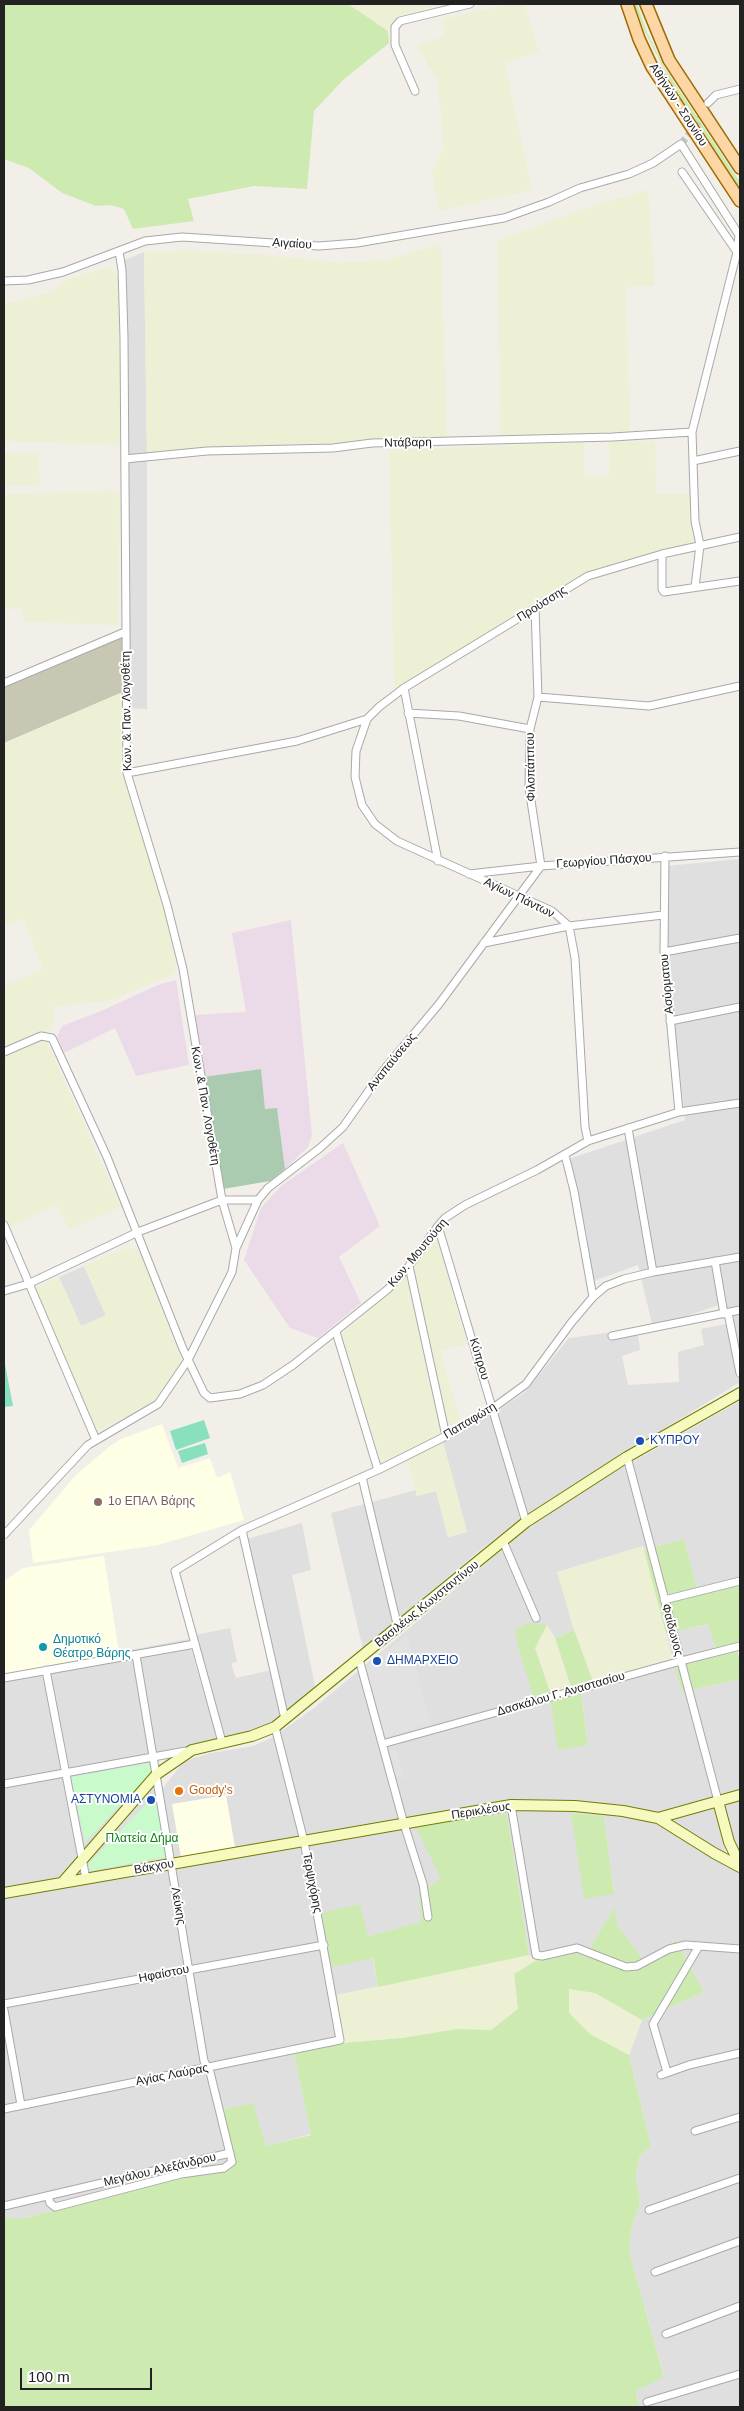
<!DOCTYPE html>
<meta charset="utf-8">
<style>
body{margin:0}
#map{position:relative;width:744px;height:2411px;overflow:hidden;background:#f2efe9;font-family:Arial,sans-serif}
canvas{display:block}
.frame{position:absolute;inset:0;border:5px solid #222;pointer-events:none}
.scale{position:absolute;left:20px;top:2368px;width:132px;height:22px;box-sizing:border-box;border:2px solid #222;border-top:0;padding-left:6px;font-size:15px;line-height:18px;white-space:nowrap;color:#222;-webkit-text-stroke:4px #fff;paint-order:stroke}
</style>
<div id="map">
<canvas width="744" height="2411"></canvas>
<div class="frame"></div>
<div class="scale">100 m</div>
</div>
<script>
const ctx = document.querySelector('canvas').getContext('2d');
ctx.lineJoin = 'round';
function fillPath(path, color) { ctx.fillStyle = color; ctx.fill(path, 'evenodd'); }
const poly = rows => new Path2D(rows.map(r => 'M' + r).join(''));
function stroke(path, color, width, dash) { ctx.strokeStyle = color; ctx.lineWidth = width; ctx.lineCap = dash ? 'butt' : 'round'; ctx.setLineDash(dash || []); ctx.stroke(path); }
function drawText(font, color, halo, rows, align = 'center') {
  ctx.font = font + ' Arial,sans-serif'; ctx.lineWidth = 4; ctx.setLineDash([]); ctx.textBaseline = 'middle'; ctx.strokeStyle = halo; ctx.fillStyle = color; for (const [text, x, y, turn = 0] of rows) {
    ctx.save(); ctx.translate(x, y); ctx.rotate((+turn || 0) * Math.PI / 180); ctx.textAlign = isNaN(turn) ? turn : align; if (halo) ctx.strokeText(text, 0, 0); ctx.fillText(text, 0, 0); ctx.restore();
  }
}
fillPath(poly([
 [144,252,147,456,147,709,128,708,125,260],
 [740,859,740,1382,525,1515,474,1555,363,1649,331,1513,416,1490,417,1496,436,1491,448,1537,467,1532,443,1442,495,1413,525,1392,569,1338,637,1329,640,1350,622,1356,628,1385,679,1382,678,1352,704,1345,701,1329,731,1323,724,1303,653,1328,638,1265,591,1282,587,1235,569,1159,685,1120,668,963,666,866],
 [84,1266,106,1316,81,1327,59,1277],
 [740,1401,740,1585,699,1595,684,1539,644,1550,643,1546,558,1572,574,1630,555,1638,547,1625,515,1629,533,1696,549,1692,588,1744,580,1684,673,1659,666,1634,709,1624,718,1657,676,1668,682,1692,740,1679,740,1858,737,1856,723,1807,714,1810,710,1795,730,1867,698,1850,740,1874,740,2407,639,2407,636,2391,664,2376,629,2251,632,2226,640,2204,636,2175,640,2156,651,2146,629,2055,642,2020,704,1992,676,1940,643,1959,616,1925,615,1908,584,1957,560,1955,537,1960,529,1955,507,1814,441,1879,422,1922,368,1936,378,1987,337,1995,343,2043,294,2053,311,2134,266,2146,234,2162,228,2169,186,2175,30,2217,15,2219,4,2216,4,1674,188,1639,218,1741,156,1756,162,1789,184,1761,211,1753,253,1746,273,1737,314,1708,521,1534,569,1498],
 [572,1813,604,1816,614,1893],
 [302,1523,311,1570,292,1575,316,1691,264,1730,224,1739,195,1635,230,1628,237,1662,231,1663,236,1678,276,1669,247,1539]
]), '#e0dfdf');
fillPath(poly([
 [291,920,312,1135,308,1147,285,1169,277,1109,265,1109,261,1069,203,1077,194,1015,246,1012,232,933],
 [176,980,189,1065,136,1076,115,1028,64,1053,57,1036,62,1026,106,1009,155,986],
 [343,1143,380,1226,339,1257,361,1303,318,1338,290,1328,244,1260,261,1208,281,1186]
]), '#ebdbe8');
fillPath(poly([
 [162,1424,178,1468,210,1458,217,1478,230,1472,244,1520,158,1545,33,1563,29,1530,76,1475,110,1446,121,1439],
 [104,1556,119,1653,4,1674,4,1581,23,1568],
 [226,1795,235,1847,181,1857,172,1804]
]), '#ffffe5');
fillPath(poly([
 [123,635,123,692,4,743,4,687]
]), '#c7c7b4');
fillPath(poly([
 [348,4,443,4,396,17,388,31],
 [508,4,525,4,539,52,505,63,532,190,439,211,432,171,444,148,437,80,416,44,445,37,442,19],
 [648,190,655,286,626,287,630,434,501,440,497,241,594,205],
 [441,244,447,440,147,456,144,252,193,251,267,255,342,263,386,260],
 [106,268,111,268,115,272,119,283,121,442,119,445,4,441,4,303,20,301,53,291,65,280],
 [655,441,657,494,690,493,693,541,691,544,611,566,394,691,389,450,584,442,585,477,609,477,609,442],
 [4,453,38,453,40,485,4,487],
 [113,491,120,494,118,621,112,625,24,622,22,608,4,610,4,494],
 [123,692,121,770,163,904,176,967,175,973,112,1000,54,1007,52,1031,46,1032,4,1050,4,986,43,969,23,919,4,927,4,743],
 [39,1040,47,1042,121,1207,69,1230,57,1205,7,1228,4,1221,4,1056],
 [433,1238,437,1240,467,1344,440,1351,460,1420,440,1430,467,1532,448,1537,436,1491,417,1496,405,1451,381,1462,341,1335,413,1269,424,1248],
 [129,1247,140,1252,183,1365,158,1399,150,1405,100,1430,94,1426,34,1288,59,1277,81,1326,106,1315,84,1266],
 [643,1546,673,1659,593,1681,574,1630,557,1572],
 [547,1625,555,1638,571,1687,549,1692,535,1648],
 [529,1955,537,1960,514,1974,518,2010,491,2030,457,2029,402,2038,343,2043,337,1995],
 [569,1988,595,1993,642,2020,629,2055,590,2034,569,2013]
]), '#eef0d5');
fillPath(poly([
 [4,4,348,4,388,31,389,43,343,80,314,111,307,189,254,186,188,199,194,221,133,229,124,209,111,205,96,206,62,193,29,168,4,159],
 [634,4,637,4,647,32,664,67,740,182,740,191,676,93,645,32],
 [684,1539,699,1595,740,1585,740,1642,735,1643,740,1661,740,1679,682,1692,675,1668,718,1656,708,1624,666,1634,644,1550],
 [528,1623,547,1625,535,1648,550,1692,571,1687,555,1638,574,1630,593,1681,580,1685,588,1745,558,1750,549,1692,533,1696,517,1643,515,1629],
 [571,1813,604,1816,614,1894,584,1899],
 [507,1814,529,1955,378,1987,373,1958,332,1967,321,1913,360,1904,368,1936,421,1922,419,1893,441,1879,414,1823],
 [615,1907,617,1925,643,1959,676,1940,704,1992,642,2020,595,1993,569,1989,569,2013,590,2034,629,2055,651,2146,640,2156,636,2175,640,2204,632,2226,629,2251,664,2377,636,2391,639,2407,4,2407,4,2216,15,2219,30,2217,186,2175,228,2169,234,2162,222,2110,253,2103,266,2146,311,2135,294,2053,343,2043,402,2038,457,2029,491,2030,518,2009,514,1974,537,1960,573,1951,584,1957]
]), '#cdebb0');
fillPath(poly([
 [261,1069,265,1109,277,1108,285,1169,270,1181,223,1189,203,1077]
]), '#aacbaf');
fillPath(poly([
 [149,1763,151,1773,85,1842,71,1777],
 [156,1794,166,1857,90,1871,89,1863]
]), '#c8facc');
fillPath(poly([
 [4,1359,13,1406,4,1407],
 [204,1420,210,1438,176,1450,170,1431],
 [205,1443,208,1454,182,1463,178,1451]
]), '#88e0be');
fillPath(poly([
 [407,1635,431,1724,385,1738,366,1667],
 [384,1749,397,1751,405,1778,391,1775]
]), '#e2e2e2');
stroke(poly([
 [681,144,697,124,708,103]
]), '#c8c6c1', 7, [7, 3.5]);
const street = poly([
 [415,91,395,45,395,27,400,21,470,4],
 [708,103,716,95,740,89],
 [682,172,737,252],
 [119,251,122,270,124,338,127,773,167,905,183,969,222,1200,236,1248],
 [4,281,28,280,63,272,145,241,182,237,319,246,357,243,504,218,549,202,580,188,629,174,653,163,681,144,739,235,737,252,692,432,695,521,700,545,695,587],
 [125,459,207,451,333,448,372,443,613,437,692,432],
 [693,461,740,451],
 [662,554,662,589,664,592,740,581],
 [4,683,125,632],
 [404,688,438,861],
 [538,697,649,706,740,686],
 [408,713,459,716,530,729],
 [367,719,356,751,355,777,362,805,375,824,397,841,552,911,569,926,575,958,585,1127,588,1141],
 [127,773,297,741,367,719,379,707,404,688,588,576,662,554,740,537],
 [665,856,664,952,679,1112],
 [469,874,541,866,740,852],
 [484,943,569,926,663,915],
 [664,952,740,938],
 [670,1021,740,1007],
 [4,1052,41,1036,52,1038,107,1157,183,1349,204,1393,210,1398,240,1394,263,1385,293,1365,388,1289,409,1266,438,1226,445,1218,465,1205,537,1170,588,1141,679,1112,740,1103],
 [628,1128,653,1272],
 [565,1155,574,1191,593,1297],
 [4,1225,96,1440],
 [438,1226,526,1522],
 [715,1261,724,1314],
 [409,1266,446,1436],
 [4,1291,28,1284,138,1232,222,1200,258,1200],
 [728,1313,740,1373],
 [336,1332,378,1470],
 [612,1336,740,1310],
 [627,1457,718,1801],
 [362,1477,398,1628],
 [242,1530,285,1719],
 [4,1535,88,1445,158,1404,188,1360,232,1272,236,1248,258,1200,268,1188,320,1148,343,1127,382,1072,439,1004,541,866,529,788,530,729,538,697,535,608],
 [503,1541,536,1618],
 [664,1600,740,1581],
 [359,1659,404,1824,423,1884,428,1917],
 [46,1670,86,1879],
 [4,1678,195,1644],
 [222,1742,175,1571,242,1530,378,1470,446,1436,493,1408,526,1384,571,1323,593,1297,606,1286,624,1279,653,1272,740,1257],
 [382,1744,681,1661,740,1646],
 [4,1784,186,1751],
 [511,1805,536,1955,542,1956,577,1948,626,1967,637,1966,669,1949,686,1945,740,1949],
 [4,2004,324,1945],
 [4,2010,21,2105],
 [667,2072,653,2024,699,1946],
 [661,2075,689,2065,740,2053],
 [4,2109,340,2040,304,1841,275,1727],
 [695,2131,740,2117],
 [48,2196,50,2203,55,2207,181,2174,224,2168,232,2162,210,2072,204,2061,136,1655],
 [4,2206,230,2153],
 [649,2210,740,2178],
 [655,2272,740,2241],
 [666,2334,740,2306],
 [647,2402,740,2374]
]);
const secondary = poly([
 [718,1801,729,1842,740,1865],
 [658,1818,740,1795],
 [62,1883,157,1774,192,1750,252,1736,275,1727,526,1522,627,1457,740,1393],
 [4,1893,511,1805,575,1806,623,1811,658,1818,714,1853,740,1867]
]);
const primary = poly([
 [627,4,639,39,652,67,740,201],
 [646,4,669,60,740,168]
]);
stroke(street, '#a9a9a9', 9);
stroke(secondary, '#707d05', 12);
stroke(primary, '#a06b00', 14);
stroke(street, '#fff', 7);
stroke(secondary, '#f7fabf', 10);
stroke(primary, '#fcd6a4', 11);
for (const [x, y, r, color] of [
 [640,1441,5,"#1a4fb4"],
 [98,1502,5,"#8d6e63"],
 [43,1647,5,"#0f9aa8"],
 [377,1661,5,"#1a4fb4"],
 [179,1791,5,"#e8710a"],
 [151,1800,5,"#1a4fb4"]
]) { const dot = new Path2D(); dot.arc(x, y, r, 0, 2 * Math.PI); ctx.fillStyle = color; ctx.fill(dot); stroke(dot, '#fff', 2); }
drawText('12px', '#222', '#fff', [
 ["Αθήνών - Σουνίου",678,105,57],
 ["Αιγαίου",292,244,4],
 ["Ντάβαρη",408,443,-1],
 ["Προύσσης",542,604,-32],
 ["Κων. & Παν. Λογοθέτη",127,711,-91],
 ["Φιλοπάππου",531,767,-91],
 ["Γεωργίου Πάσχου",604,861,-4],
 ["Αγίων Πάντων",519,898,26],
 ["Ασύρματου",667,984,-95],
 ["Αναπαύσεως",392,1062,-51],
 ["Κων. & Παν. Λογοθέτη",205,1106,80],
 ["Κων. Μουτούση",418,1253,-50],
 ["Κύπρου",479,1359,73],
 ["Παπαφώτη",470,1421,-31],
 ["Βασιλέως Κωνσταντίνου",427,1604,-39],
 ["Φαίδωνος",672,1630,75],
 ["Δασκάλου Γ. Αναστασίου",561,1694,-16],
 ["Περικλέους",481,1811,-9],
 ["Βάκχου",154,1867,-10],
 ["Τερψιχόρης",312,1883,79],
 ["Λεύκης",178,1906,80],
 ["Ηφαίστου",164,1974,-11],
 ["Αγίας Λαύρας",172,2075,-11],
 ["Μεγάλου Αλεξάνδρου",160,2170,-13]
]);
drawText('12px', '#164399', '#fff', [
 ["ΚΥΠΡΟΥ",650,1441],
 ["ΔΗΜΑΡΧΕΙΟ",387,1661],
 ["ΑΣΤΥΝΟΜΙΑ",141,1800,"right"]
], 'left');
drawText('12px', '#785e54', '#fff', [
 ["1ο ΕΠΑΛ Βάρης",108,1502]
], 'left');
drawText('12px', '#0d838f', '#fff', [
 ["Δημοτικό",53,1640],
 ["Θέατρο Βάρης",53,1654]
], 'left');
drawText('12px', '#c56008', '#fff', [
 ["Goody's",189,1791]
], 'left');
drawText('12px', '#0c8416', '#fff', [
 ["Πλατεία Δήμα",142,1839]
]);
</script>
